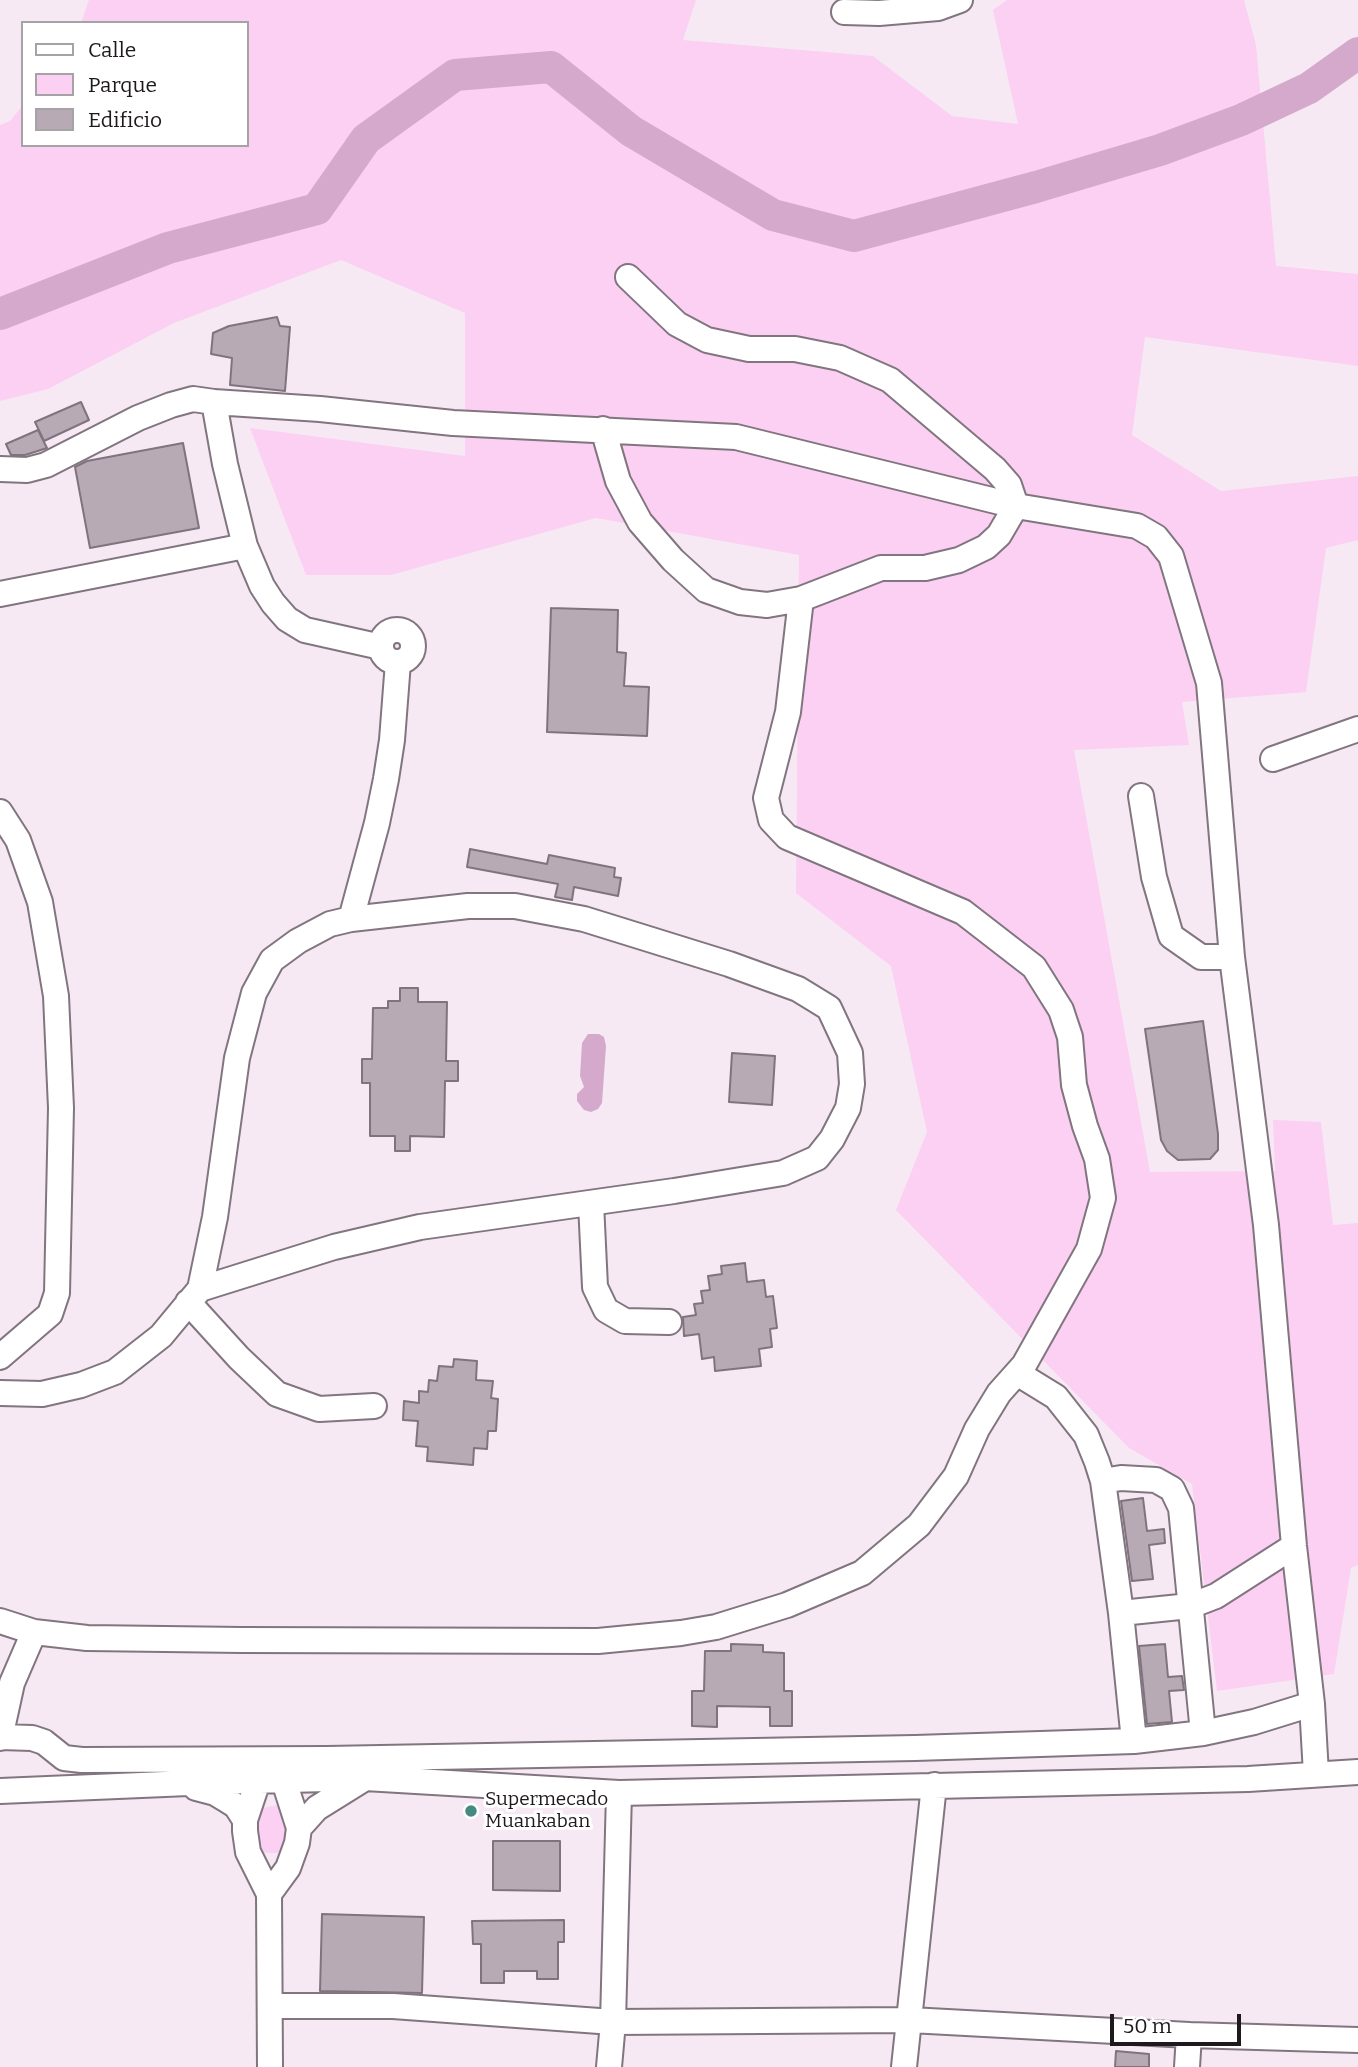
<!DOCTYPE html>
<style>
body{margin:0}
#map{position:relative;width:1358px;height:2067px;overflow:hidden;background:#f7e9f4;font-family:Bitter,serif}
canvas{display:block}
.legend{position:absolute;left:21px;top:21px;width:228px;height:126px;box-sizing:border-box;background:#fff;border:2px solid #a5a3a5;margin:0;padding:9px 12px;list-style:none;font-size:21px;color:#1e191d}
.legend li{display:flex;align-items:center;gap:14px;height:35px}
.legend b{width:35px;border:2px solid #a5a3a5}
.scale{position:absolute;left:1110px;top:2014px;width:131px;height:32px;box-sizing:border-box;border:4px solid #1e191d;border-top:0;padding-left:9px;font-size:21px;line-height:24px;white-space:nowrap;color:#1e191d;-webkit-text-stroke:5px #fff;paint-order:stroke}
</style>
<div id="map">
<canvas width="1358" height="2067"></canvas>
<ul class="legend">
<li><b style="height:9px;background:#fff"></b>Calle</li>
<li><b style="height:19px;background:#fbd0f2"></b>Parque</li>
<li><b style="height:19px;background:#b7aab4"></b>Edificio</li>
</ul>
<div class="scale">50 m</div>
</div>
<script>
const ctx = document.querySelector('canvas').getContext('2d');
ctx.lineJoin = 'round';
function fillPath(path, color) { ctx.fillStyle = color; ctx.fill(path, 'evenodd'); }
const poly = rows => new Path2D(rows.map(r => 'M' + r).join(''));
function stroke(path, color, width, dash) { ctx.strokeStyle = color; ctx.lineWidth = width; ctx.lineCap = dash ? 'butt' : 'round'; ctx.setLineDash(dash || []); ctx.stroke(path); }
function drawText(font, color, halo, rows, align = 'center') {
  ctx.font = font + ' Bitter,serif'; ctx.lineWidth = 6; ctx.setLineDash([]); ctx.textBaseline = 'middle'; ctx.strokeStyle = halo; ctx.fillStyle = color; for (const [text, x, y, turn = 0] of rows) {
    ctx.save(); ctx.translate(x, y); ctx.rotate((+turn || 0) * Math.PI / 180); ctx.textAlign = isNaN(turn) ? turn : align; if (halo) ctx.strokeText(text, 0, 0); ctx.fillText(text, 0, 0); ctx.restore();
  }
}
fillPath(poly([
 [89,0,696,0,683,40,873,56,952,116,1018,124,993,10,1007,0,1244,0,1256,45,1276,266,1358,274,1358,366,1145,337,1132,435,1221,491,1358,476,1358,540,1326,548,1306,692,1182,702,1189,745,1074,750,1150,1172,1275,1171,1273,1120,1321,1122,1333,1225,1358,1223,1358,1565,1351,1568,1334,1674,1217,1691,1192,1484,1129,1448,896,1210,927,1132,891,966,796,893,799,555,596,518,391,575,306,575,250,428,465,456,465,313,341,260,174,323,48,389,0,401,0,125,10,121,23,105,23,145,247,145,247,23,81,23],
 [279,1805,291,1810,287,1848,277,1853,263,1853,254,1845,254,1818,261,1808]
]), '#fbd0f2');
fillPath(poly([
 [588,1034,599,1034,604,1037,606,1046,602,1103,598,1109,591,1112,584,1110,577,1101,577,1094,584,1087,580,1076,582,1043]
]), '#d4a9cb');
stroke(poly([
 [0,314,168,248,317,209,366,139,455,75,551,67,631,131,773,215,854,236,1036,187,1160,150,1241,120,1309,88,1358,53]
]), '#d4a9cb', 32);
const building = poly([
 [277,317,280,326,290,327,285,391,230,385,232,358,211,354,213,333,229,326,277,317],
 [81,402,89,420,44,441,35,422,81,402],
 [38,430,47,448,25,455,11,455,6,444,38,430],
 [183,443,199,528,90,548,75,467,87,461,183,443],
 [551,608,618,610,617,652,626,653,624,686,649,687,647,736,547,732,551,608],
 [470,849,547,864,549,855,615,868,614,877,621,878,618,896,574,887,572,900,555,897,558,884,467,867,470,849],
 [400,988,418,988,418,1002,447,1002,446,1061,458,1061,458,1081,445,1081,444,1137,410,1136,410,1151,395,1151,395,1136,370,1136,370,1083,362,1083,362,1059,372,1059,373,1008,388,1008,388,1001,400,1001,400,988],
 [1203,1021,1218,1134,1218,1150,1210,1159,1178,1160,1167,1151,1161,1140,1145,1029,1203,1021],
 [732,1053,775,1056,772,1105,729,1102,732,1053],
 [745,1263,747,1282,764,1280,766,1297,773,1296,777,1328,770,1329,772,1347,759,1349,761,1366,715,1371,714,1357,702,1359,699,1334,684,1336,683,1317,696,1315,694,1304,703,1303,701,1291,710,1290,708,1276,722,1274,721,1266,745,1263],
 [454,1359,477,1361,476,1380,493,1381,491,1398,498,1399,496,1431,488,1431,487,1449,474,1448,473,1465,427,1461,428,1447,416,1446,418,1421,403,1420,404,1401,419,1403,419,1391,428,1392,429,1380,437,1381,439,1366,453,1367,454,1359],
 [1143,1498,1147,1531,1164,1529,1165,1543,1149,1545,1153,1579,1132,1581,1121,1501,1143,1498],
 [731,1644,763,1645,763,1652,784,1653,784,1691,792,1691,792,1726,770,1726,770,1707,717,1706,717,1727,692,1726,692,1691,704,1691,705,1651,731,1651,731,1644],
 [1165,1644,1168,1677,1182,1676,1184,1690,1169,1691,1172,1722,1147,1724,1139,1646,1165,1644],
 [493,1841,560,1841,560,1891,493,1890,493,1841],
 [322,1914,424,1917,422,1993,320,1991,322,1914],
 [564,1920,564,1942,558,1942,558,1979,537,1979,537,1971,504,1971,504,1983,481,1983,481,1944,473,1944,472,1921,564,1920],
 [1116,2051,1149,2054,1149,2067,1115,2067,1116,2051]
]);
fillPath(building, '#b7aab4');
stroke(building, '#7f747d', 2);
const minor = poly([
 [844,12,879,13,938,8,960,0],
 [603,429,618,481,640,522,673,560,706,590,740,602,767,605,801,599,881,568,925,568,959,560,986,547,999,535,1016,506,1009,485,995,469,890,380,840,358,795,349,749,349,707,340,677,324,628,277],
 [0,469,27,470,46,465,138,418,171,405,193,399,214,402],
 [0,594,245,546],
 '381 646a16 16 0 1 1 32 0a16 16 0 1 1-32 0Z',
 [381,647,305,630,287,619,273,603,262,586,245,546,225,464,214,402,320,409,453,423,736,437,1016,506,1137,526,1156,537,1171,556,1209,683,1232,957,1266,1225,1294,1546,1312,1704,1316,1774],
 [1273,759,1358,729],
 [1141,796,1154,877,1171,936,1201,957,1232,957],
 [0,812,18,840,40,902,56,996,61,1108,57,1293,50,1314,0,1357],
 [351,919,377,823,386,779,392,740,398,662],
 [591,1203,595,1287,606,1310,625,1321,669,1322],
 [188,1302,239,1358,277,1394,319,1409,374,1406],
 [1017,1373,1056,1397,1086,1435,1097,1462,1103,1481,1121,1613,1134,1741],
 [0,1393,42,1394,81,1385,115,1372,161,1336,200,1289,215,1217,237,1058,254,993,272,960,298,941,330,924,351,919,468,906,515,906,584,919,729,964,798,989,829,1008,850,1053,852,1084,848,1108,832,1139,817,1158,783,1173,674,1191,420,1227,334,1247,200,1289],
 [1103,1481,1121,1478,1156,1480,1172,1489,1181,1508,1203,1733],
 [1121,1613,1190,1606,1216,1596,1294,1546],
 [0,1621,34,1632,87,1638,242,1640,598,1641,681,1633,716,1627,787,1605,862,1573,919,1525,956,1476,977,1429,999,1393,1024,1365,1089,1249,1103,1198,1097,1159,1085,1126,1074,1085,1070,1037,1061,1010,1034,967,963,912,787,837,771,820,766,798,788,712,801,599],
 [0,1737,32,1738,44,1742,64,1758,82,1760,327,1759,915,1748,1134,1741,1203,1733,1254,1722,1312,1704],
 [0,1738,12,1683,34,1632],
 [258,1781,245,1820,245,1831,248,1852,269,1894,270,2067],
 [196,1788,215,1793,225,1799,236,1806,245,1820],
 [0,1791,212,1782,365,1778,619,1793,1248,1779,1358,1772],
 [299,1828,317,1808,362,1780],
 [269,1894,288,1868,297,1843,299,1828,284,1781],
 [271,2006,393,2006,613,2022,910,2020,1189,2035,1358,2040],
 [609,2067,613,2022,619,1793],
 [904,2067,934,1785],
 [1187,2067,1189,2035]
]);
stroke(minor, '#81757f', 28);
stroke(minor, '#fff', 24);
for (const [x, y, r, color] of [
 [471,1811,7,"#458a80"]
]) { const dot = new Path2D(); dot.arc(x, y, r, 0, 2 * Math.PI); ctx.fillStyle = color; ctx.fill(dot); stroke(dot, '#fff', 2.5); }
drawText('19px', '#1e191d', '#fff', [
 ["Supermecado",485,1800],
 ["Muankaban",485,1822]
], 'left');
</script>
